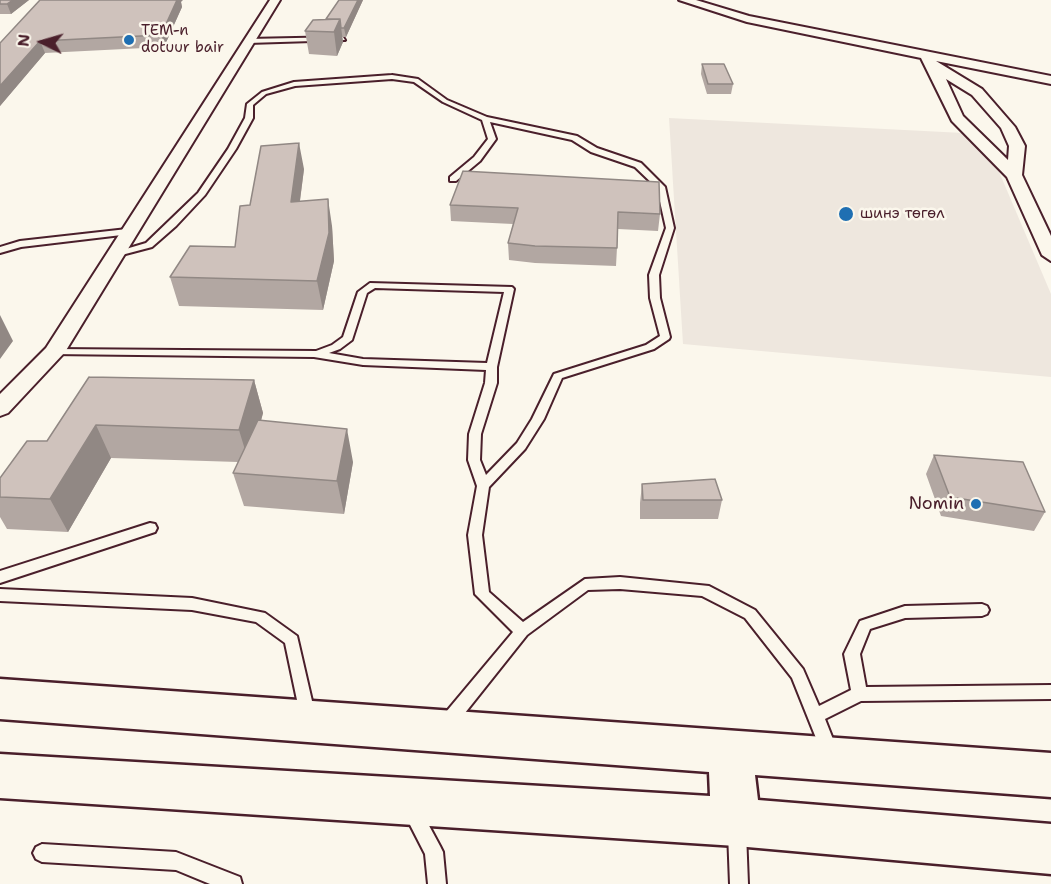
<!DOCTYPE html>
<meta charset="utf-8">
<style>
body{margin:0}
#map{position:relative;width:1051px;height:884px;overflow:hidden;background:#fbf7ec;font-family:"Shantell Sans",sans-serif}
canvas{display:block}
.north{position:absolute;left:12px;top:12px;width:60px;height:60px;-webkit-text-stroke:4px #fbf7ec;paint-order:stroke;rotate:275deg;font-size:16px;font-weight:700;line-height:24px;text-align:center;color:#4a1f2b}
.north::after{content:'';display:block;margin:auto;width:21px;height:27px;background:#4a1f2b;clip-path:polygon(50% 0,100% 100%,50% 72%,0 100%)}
</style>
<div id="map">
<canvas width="1051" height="884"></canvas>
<div class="north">N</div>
</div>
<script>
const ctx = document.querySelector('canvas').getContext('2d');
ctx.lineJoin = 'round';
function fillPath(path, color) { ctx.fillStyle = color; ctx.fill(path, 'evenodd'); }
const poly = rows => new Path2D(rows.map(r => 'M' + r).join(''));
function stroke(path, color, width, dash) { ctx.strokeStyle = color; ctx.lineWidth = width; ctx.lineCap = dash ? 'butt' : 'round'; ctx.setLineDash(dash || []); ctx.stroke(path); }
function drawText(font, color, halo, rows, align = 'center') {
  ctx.font = font + ' "Shantell Sans",sans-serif'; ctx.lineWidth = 5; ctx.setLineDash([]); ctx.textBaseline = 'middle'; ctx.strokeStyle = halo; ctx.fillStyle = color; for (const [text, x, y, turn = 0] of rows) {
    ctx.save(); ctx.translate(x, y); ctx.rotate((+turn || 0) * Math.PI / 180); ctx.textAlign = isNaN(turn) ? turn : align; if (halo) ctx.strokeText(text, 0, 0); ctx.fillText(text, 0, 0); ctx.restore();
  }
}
fillPath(poly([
 [669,118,983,134,1051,294,1051,377,683,344]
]), '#eee7de');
const service = poly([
 [343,37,345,40,248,43,245,41,248,39,343,37],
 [392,75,418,79,447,100,487,117,577,136,597,148,641,163,665,187,674,228,659,275,660,298,670,337,669,339,654,349,562,378,544,419,525,449,489,487,482,535,489,592,523,622,585,579,620,577,709,586,755,610,803,669,819,706,851,690,844,654,860,621,905,606,982,604,987,606,989,610,987,614,982,616,905,618,870,629,860,654,866,687,1051,685,1051,699,861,701,825,719,838,752,836,758,830,760,824,758,792,678,745,618,702,596,620,589,588,590,527,635,453,728,447,730,441,728,439,723,441,718,513,632,475,594,468,535,477,486,468,460,469,434,485,383,486,370,363,365,314,357,50,354,49,352,54,349,316,351,332,345,343,337,358,292,370,283,512,287,514,289,497,367,497,383,481,434,480,460,486,475,517,443,532,419,554,374,646,345,660,336,650,298,649,275,666,228,657,188,635,167,591,152,572,140,490,122,496,139,480,161,456,181,450,181,450,177,474,157,488,139,482,120,443,102,414,82,392,79,295,86,266,94,253,105,253,118,236,149,205,195,176,226,152,247,114,257,109,254,146,243,198,193,228,149,245,118,247,104,262,92,294,82,392,75],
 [375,288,504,292,487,363,363,359,329,353,340,349,352,340,367,293,375,288],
 [127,229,131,232,130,234,21,247,0,253,0,247,20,241,127,229],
 [150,523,155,524,157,528,155,532,0,583,0,571,150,523],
 [0,589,192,598,265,613,297,636,315,714,313,719,307,721,301,719,285,643,256,622,192,610,0,601,0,589],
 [413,804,419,807,440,846,443,852,446,884,428,884,425,854,404,813,407,807,413,804],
 [737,823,743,826,746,832,748,884,730,884,728,832,731,826,737,823],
 [42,844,176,852,240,877,242,884,210,884,176,870,42,862,36,859,33,853,36,847,42,844]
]);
const minor = poly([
 [270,0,280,0,65,352,8,413,0,416,0,394,46,348,270,0],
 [679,0,696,0,749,16,1051,76,1051,84,936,61,982,89,1015,127,1025,146,1022,175,1051,236,1051,261,1042,255,1007,177,952,121,921,58,747,22,679,0],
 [946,79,972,95,1001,128,1009,146,1008,160,963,116,946,79]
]);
const secondary = poly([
 [0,679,1051,753,1051,797,755,775,758,800,1051,824,1051,874,736,846,0,798,0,754,710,796,709,772,0,719,0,679]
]);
stroke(service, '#4a1f2b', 4);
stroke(minor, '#4a1f2b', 4);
stroke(secondary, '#4a1f2b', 5);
fillPath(service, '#fbf7ec');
fillPath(minor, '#fbf7ec');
fillPath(secondary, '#fbf7ec');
fillPath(poly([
 [0,0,29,0,11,14,0,14],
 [339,0,363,0,346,37,342,37,343,42,337,56,309,54,305,31,326,19],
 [181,2,182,7,164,47,45,53,0,106,0,43],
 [702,64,733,84,731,94,707,94,701,74],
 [304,169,300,201,332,226,334,261,323,310,179,306,170,277,235,247,250,205],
 [450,205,660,214,658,231,618,229,616,266,535,263,509,260,508,243,513,224,451,221],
 [89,377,254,380,263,413,261,421,353,462,344,514,244,506,233,473,238,462,111,458,68,532,7,529,0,517,0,478,47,441],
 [934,455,1045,512,1034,531,941,516,926,474],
 [642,484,722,500,718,519,640,519,640,503]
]), '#b2a7a2');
fillPath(poly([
 [13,0,29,0,11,14,7,4],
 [173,0,183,0,181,2,182,7,164,47,161,35],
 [358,0,363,0,346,37,344,28],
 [340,19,343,42,337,56,334,32],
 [40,41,45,53,0,106,0,86],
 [299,143,304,169,296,230,291,202],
 [328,199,332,226,334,261,323,310,317,281],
 [0,315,13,341,0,359],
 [254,380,263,413,249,463,239,430],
 [96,425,111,458,68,532,50,499],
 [347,429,353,462,344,514,337,481]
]), '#918884');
const building = poly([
 [0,0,13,0,7,4,0,4,0,0],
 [40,0,177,0,161,35,40,41,0,86,0,43,40,0],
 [339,0,358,0,344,28,341,28,340,19,326,19,339,0],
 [340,19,334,32,305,31,313,20,340,19],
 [702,64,724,64,733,84,708,84,702,64],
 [299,143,291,202,328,199,329,233,317,281,170,277,190,246,235,247,240,206,250,205,261,146,299,143],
 [463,171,659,182,660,214,618,212,617,248,535,246,508,243,518,208,450,205,463,171],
 [89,377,254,380,239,430,96,425,50,499,0,497,0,478,27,441,47,441,89,377],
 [258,420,347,429,337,481,233,473,258,420],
 [934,455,1023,462,1045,512,950,497,934,455],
 [715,479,722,500,643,500,642,484,715,479]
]);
fillPath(building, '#cfc2bc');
stroke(building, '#918884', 1.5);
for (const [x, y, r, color] of [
 [129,40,6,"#1f6fb2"],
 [846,214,8,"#1f6fb2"],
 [976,504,6,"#1f6fb2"]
]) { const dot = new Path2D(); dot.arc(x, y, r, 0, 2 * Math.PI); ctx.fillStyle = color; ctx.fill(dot); stroke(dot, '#fbf7ec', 2); }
drawText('15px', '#4a1f2b', '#fbf7ec', [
 ["TEM-n",141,31],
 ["dotuur bair",141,48],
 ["шинэ төгөл",860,214]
], 'left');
drawText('18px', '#4a1f2b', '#fbf7ec', [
 ["Nomin",964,504]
], 'right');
</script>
